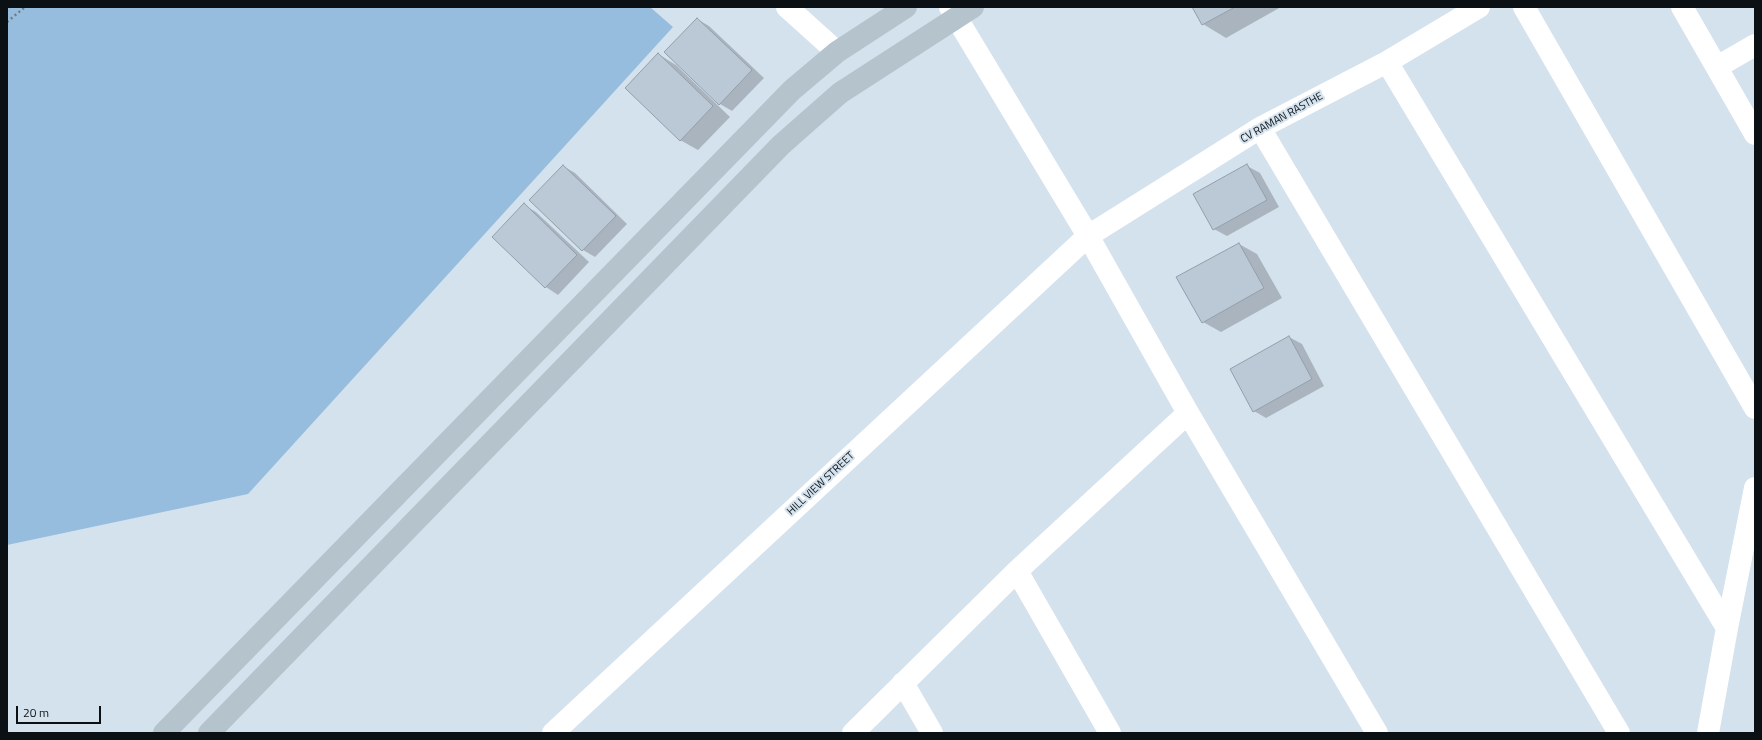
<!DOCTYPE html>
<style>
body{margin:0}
#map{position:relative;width:1762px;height:740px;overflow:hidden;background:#d4e2ee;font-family:"Titillium Web",sans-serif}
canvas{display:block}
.frame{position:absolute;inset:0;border:8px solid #0b1014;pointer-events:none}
.scale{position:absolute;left:16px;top:706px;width:85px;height:18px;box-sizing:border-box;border:2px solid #0b1014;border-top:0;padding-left:5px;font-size:12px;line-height:14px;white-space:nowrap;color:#0b1014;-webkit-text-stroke:3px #d4e2ee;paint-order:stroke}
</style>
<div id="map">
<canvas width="1762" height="740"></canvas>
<div class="frame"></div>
<div class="scale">20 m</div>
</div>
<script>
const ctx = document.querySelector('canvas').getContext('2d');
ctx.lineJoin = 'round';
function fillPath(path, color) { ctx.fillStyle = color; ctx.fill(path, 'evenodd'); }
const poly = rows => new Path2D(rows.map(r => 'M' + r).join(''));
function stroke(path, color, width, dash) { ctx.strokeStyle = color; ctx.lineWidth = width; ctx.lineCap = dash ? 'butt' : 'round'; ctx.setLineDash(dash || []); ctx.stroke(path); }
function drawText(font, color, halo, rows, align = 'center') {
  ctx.font = font + ' "Titillium Web",sans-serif'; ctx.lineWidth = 4; ctx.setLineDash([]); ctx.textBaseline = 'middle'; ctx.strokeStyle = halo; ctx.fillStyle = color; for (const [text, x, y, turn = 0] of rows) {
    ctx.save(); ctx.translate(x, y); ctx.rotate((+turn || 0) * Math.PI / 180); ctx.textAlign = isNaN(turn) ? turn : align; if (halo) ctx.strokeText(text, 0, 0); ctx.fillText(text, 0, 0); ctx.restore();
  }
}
fillPath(poly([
 [7,7,650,7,673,27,248,494,7,545]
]), '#96bdde');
fillPath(poly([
 [1193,7,1281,7,1226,38,1203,24],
 [697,19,709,26,764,78,732,111,720,104,665,52],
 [658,54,676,65,730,117,698,150,680,140],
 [563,166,575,173,627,224,595,257,583,250,530,200],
 [1247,166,1260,173,1279,207,1227,236,1214,229],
 [524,205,536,212,589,262,558,295,546,287,493,237],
 [1239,244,1257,254,1282,298,1221,332,1203,322],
 [1289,337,1302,344,1324,386,1266,418,1254,411]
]), '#0003');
const building = poly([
 [1192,7,1235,7,1202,25,1192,7],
 [697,18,752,70,719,105,664,52,697,18],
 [658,53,713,106,680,141,625,88,658,53],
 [1247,164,1267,200,1213,230,1193,194,1247,164],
 [563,165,616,216,582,251,529,200,563,165],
 [524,203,577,255,545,288,492,237,524,203],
 [1239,243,1264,288,1202,323,1176,277,1239,243],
 [1289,336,1312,379,1253,412,1230,369,1289,336]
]);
fillPath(building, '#bbc8d5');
stroke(building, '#929fab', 1);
stroke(poly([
 [7,22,25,7]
]), '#727c84', 2.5, [2, 3]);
stroke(poly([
 [787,7,837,52],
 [950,7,1088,236,1188,413,1377,733],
 [1524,7,1755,408],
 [1682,7,1755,134],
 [1387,62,1727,628],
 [1717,67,1755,45],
 [1260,128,1619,733],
 [1017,571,1110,733],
 [903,683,932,733],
 [553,733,1088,236,1260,128,1387,62,1479,7],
 [853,733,1017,571,1188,413],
 [1708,733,1727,628,1755,488]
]), '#fff', 22);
stroke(poly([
 [164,733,792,90,837,52,906,7],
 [209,733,781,145,840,93,973,7]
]), '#b5c3cd', 22);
drawText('11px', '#0b1014', '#d4e2ee', [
 ["CV RAMAN RASTHE",1282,118,-29],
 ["HILL VIEW STREET",821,484,-43]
]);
</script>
